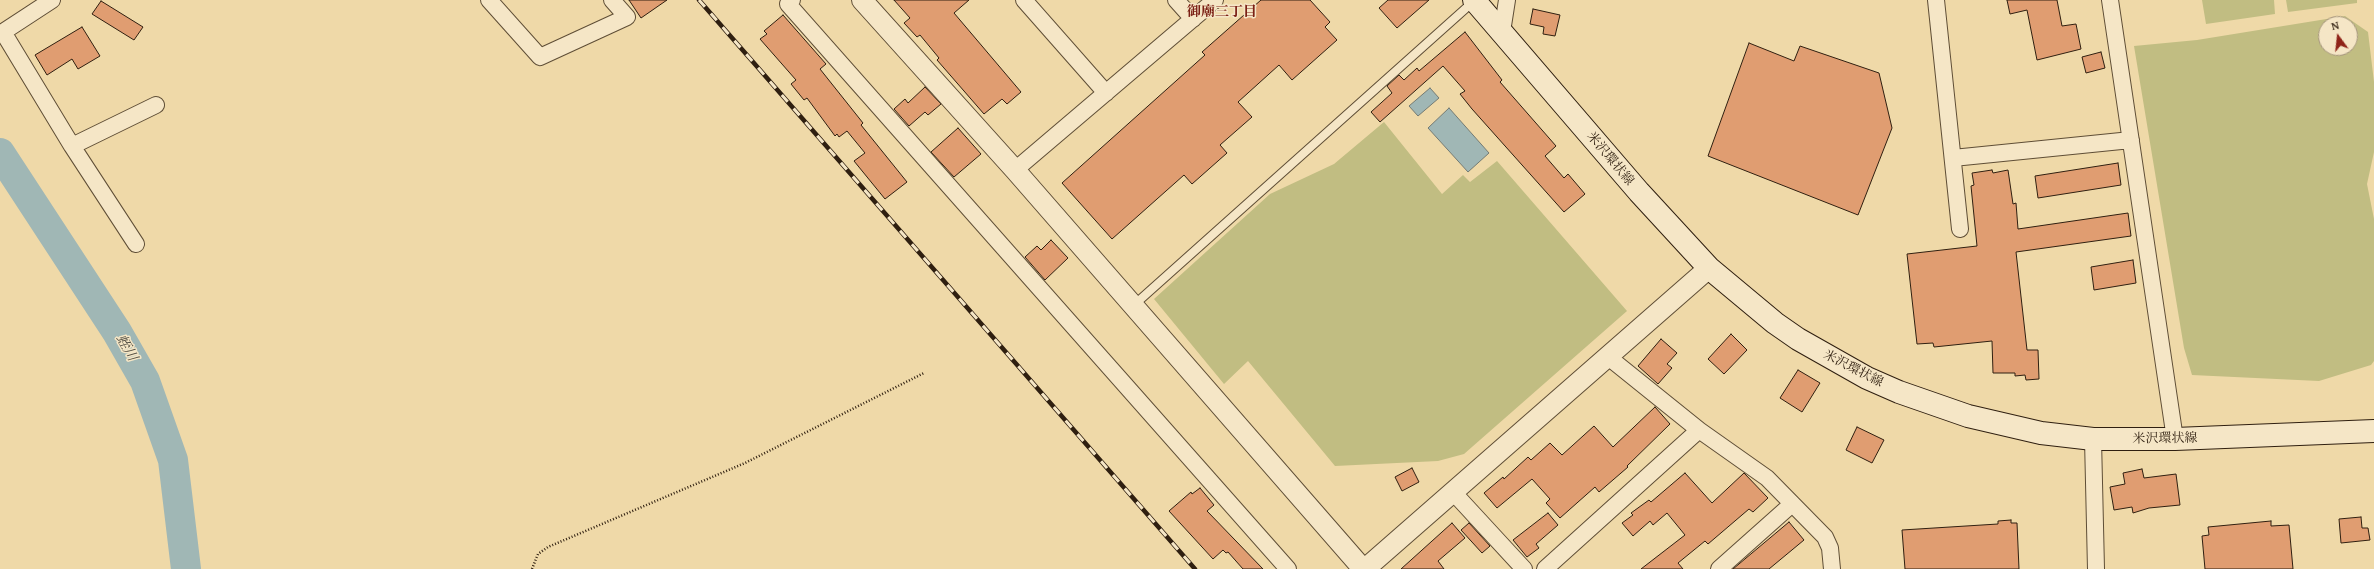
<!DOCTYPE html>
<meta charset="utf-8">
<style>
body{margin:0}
#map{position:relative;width:2374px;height:569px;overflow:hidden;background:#efd9a8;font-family:"Gentium Book Plus",serif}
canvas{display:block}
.north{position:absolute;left:2318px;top:16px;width:40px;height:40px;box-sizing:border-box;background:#f5e6c6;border:1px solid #a6967d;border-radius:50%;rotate:345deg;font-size:11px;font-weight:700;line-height:16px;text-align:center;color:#2f1f10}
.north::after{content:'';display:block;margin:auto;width:14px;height:18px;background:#8f2418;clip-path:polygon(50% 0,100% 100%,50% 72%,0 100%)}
</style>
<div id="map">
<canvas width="2374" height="569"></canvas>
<div class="north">N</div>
</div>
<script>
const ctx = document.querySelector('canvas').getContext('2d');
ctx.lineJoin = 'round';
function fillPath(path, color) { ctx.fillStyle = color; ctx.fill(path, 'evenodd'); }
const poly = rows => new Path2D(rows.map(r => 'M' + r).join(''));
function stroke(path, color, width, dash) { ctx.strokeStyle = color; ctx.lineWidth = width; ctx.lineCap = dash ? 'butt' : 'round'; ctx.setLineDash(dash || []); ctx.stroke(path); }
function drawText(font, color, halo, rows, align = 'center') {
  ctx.font = font + ' "Gentium Book Plus","Noto Serif JP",serif'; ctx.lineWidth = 3; ctx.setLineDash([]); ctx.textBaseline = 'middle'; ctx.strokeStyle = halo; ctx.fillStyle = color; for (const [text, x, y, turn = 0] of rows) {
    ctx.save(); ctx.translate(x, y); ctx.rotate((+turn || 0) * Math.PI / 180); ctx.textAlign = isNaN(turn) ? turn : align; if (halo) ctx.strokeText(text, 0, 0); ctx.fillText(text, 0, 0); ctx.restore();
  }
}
fillPath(poly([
 [2202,0,2274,0,2275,14,2206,24],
 [2286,0,2357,0,2357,3,2288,12],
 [2345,16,2368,32,2374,82,2374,152,2367,184,2374,219,2374,361,2371,365,2319,381,2192,375,2184,348,2134,46,2197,40],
 [2326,24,2350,24,2350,48,2326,48],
 [1384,122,1442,194,1463,175,1470,182,1497,161,1627,311,1464,454,1438,461,1335,466,1248,361,1224,384,1154,299,1270,194,1334,164]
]), '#c1bd82');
const water = poly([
 [1430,88,1439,98,1418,116,1409,106,1430,88],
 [1449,108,1489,153,1468,172,1428,128,1449,108]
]);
fillPath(water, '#a0b7b5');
stroke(water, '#737a73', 1);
stroke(poly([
 [0,153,117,332,145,381,173,460,186,569]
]), '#a0b7b5', 30);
const building = poly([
 [629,0,667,0,641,18,629,0],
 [894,0,969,0,954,13,1021,92,1007,104,1002,99,984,114,937,60,939,58,920,35,917,37,904,23,910,18,894,0],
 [1261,0,1310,0,1330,22,1325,27,1337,40,1292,80,1279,65,1238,102,1252,117,1220,145,1227,153,1192,184,1184,175,1112,239,1062,183,1205,55,1202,52,1261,0],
 [1388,0,1429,0,1397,28,1379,8,1388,0],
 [2007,0,2057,0,2062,26,2076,24,2081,49,2037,60,2027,10,2010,14,2007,0],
 [101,1,143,27,134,40,92,14,101,1],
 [1533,9,1560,15,1555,36,1543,34,1544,27,1530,24,1533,9],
 [783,15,826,64,820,69,863,123,861,125,907,182,885,199,854,161,865,153,847,131,839,137,837,134,835,136,807,98,804,100,791,84,796,80,760,39,767,34,764,31,783,15],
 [82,27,100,56,78,69,72,59,47,75,35,55,82,27],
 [1465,32,1502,80,1500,82,1556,146,1545,156,1564,178,1568,174,1585,194,1564,212,1472,109,1460,94,1465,91,1443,66,1380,122,1371,112,1392,93,1387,86,1399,75,1404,80,1417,68,1419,71,1465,32],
 [1749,43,1794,61,1800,46,1879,73,1892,128,1858,215,1708,156,1749,43],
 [2101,52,2105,68,2086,73,2082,57,2101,52],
 [925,87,941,104,928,115,925,112,909,126,894,109,905,99,908,103,925,87],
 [958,128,981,154,954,177,931,152,958,128],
 [2118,163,2121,185,2038,198,2035,176,2118,163],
 [1992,170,1993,173,2008,170,2013,204,2016,203,2018,229,2128,213,2131,236,2016,252,2027,350,2038,350,2039,379,2026,380,2025,375,2015,376,2015,373,1993,373,1992,341,1934,347,1933,343,1917,344,1907,254,1977,246,1971,186,1974,185,1972,173,1992,170],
 [1051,240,1068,258,1045,280,1025,257,1037,246,1041,250,1051,240],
 [2133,260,2136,283,2094,290,2091,267,2133,260],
 [1731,334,1747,350,1724,374,1708,359,1731,334],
 [1661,339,1677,353,1667,364,1672,368,1658,384,1638,366,1661,339],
 [1798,370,1820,383,1802,412,1780,398,1798,370],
 [1655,407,1670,424,1627,466,1628,467,1599,492,1595,487,1560,518,1546,503,1550,499,1532,479,1497,508,1484,493,1503,477,1504,479,1528,457,1531,460,1550,443,1562,455,1594,426,1613,447,1655,407],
 [1857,427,1884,440,1872,463,1846,450,1857,427],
 [1412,468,1419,482,1402,491,1395,477,1412,468],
 [2142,469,2144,478,2176,474,2180,505,2149,508,2133,513,2132,507,2114,510,2110,487,2125,484,2123,473,2142,469],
 [1685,473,1712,503,1744,473,1768,498,1753,512,1749,509,1708,544,1705,541,1678,563,1683,569,1641,569,1685,535,1667,513,1653,525,1650,521,1633,536,1622,523,1633,515,1631,513,1649,500,1651,502,1685,473],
 [1200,488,1214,505,1207,511,1263,569,1243,569,1228,552,1226,553,1223,550,1213,559,1169,511,1191,492,1192,494,1200,488],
 [1548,513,1558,525,1536,544,1539,548,1527,557,1513,540,1548,513],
 [2361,517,2362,528,2368,528,2370,540,2341,543,2339,519,2361,517],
 [2011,520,2011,523,2017,523,2019,569,1905,569,1902,530,1998,524,1998,521,2011,520],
 [2271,521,2271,526,2289,525,2293,569,2205,569,2202,536,2209,535,2208,527,2271,521],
 [1789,522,1804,540,1769,569,1733,569,1789,522],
 [1452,523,1465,538,1438,561,1444,569,1401,569,1452,523],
 [1469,523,1490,546,1482,553,1461,530,1469,523]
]);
fillPath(building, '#e09d71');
stroke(building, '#2f1f10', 1);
const service = poly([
 [1134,305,1474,1]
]);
const minor = poly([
 [489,0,540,57,627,17,612,0],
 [792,0,788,4,1288,569],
 [1024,0,1106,93],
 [1176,0,1193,19],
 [1936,0,1960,229],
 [2110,0,2175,439],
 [3,32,72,146,136,244],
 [1502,32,1507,0],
 [0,34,52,0],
 [72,146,156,105],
 [1953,158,2131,140],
 [1015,170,1215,0],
 [1607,356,1699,430,1767,478,1825,537,1830,548,1832,569],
 [2093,439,2096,569],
 [1453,492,1524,569],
 [1545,569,1699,430],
 [1719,569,1792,504]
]);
const tertiary = poly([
 [862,0,1015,170,1363,569],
 [1365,569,1709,268]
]);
const secondary = poly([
 [1474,0,1639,192,1709,268,1775,323,1798,339,1867,378,1899,392,1968,416,2041,433,2093,439,2175,439,2374,431]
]);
stroke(service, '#5f4e36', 10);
stroke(minor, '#5f4e36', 18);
stroke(tertiary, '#5f4e36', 22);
stroke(secondary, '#2f1f10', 24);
stroke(poly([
 [532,569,538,554,548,547,745,463,924,373]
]), '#2f1f10', 2.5, [1, 2]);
stroke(service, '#f5e6c6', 8);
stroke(minor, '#f5e6c6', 16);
stroke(tertiary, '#f5e6c6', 20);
stroke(secondary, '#f5e6c6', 22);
const rail = poly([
 [699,0,1195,569]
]);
stroke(rail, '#2f1f10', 4.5);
stroke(rail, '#f5e6c6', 3, [9]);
drawText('13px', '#2f1f10', '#f5e6c6', [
 ["米沢環状線",1610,159,50],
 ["米沢環状線",1853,369,27],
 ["米沢環状線",2165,439,-1]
]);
drawText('bold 14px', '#7a1f14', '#f5e6c6', [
 ["御廟三丁目",1222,12]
]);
drawText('italic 14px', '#514d42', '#f5e6c6', [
 ["蛭川",126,348,60]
]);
</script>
